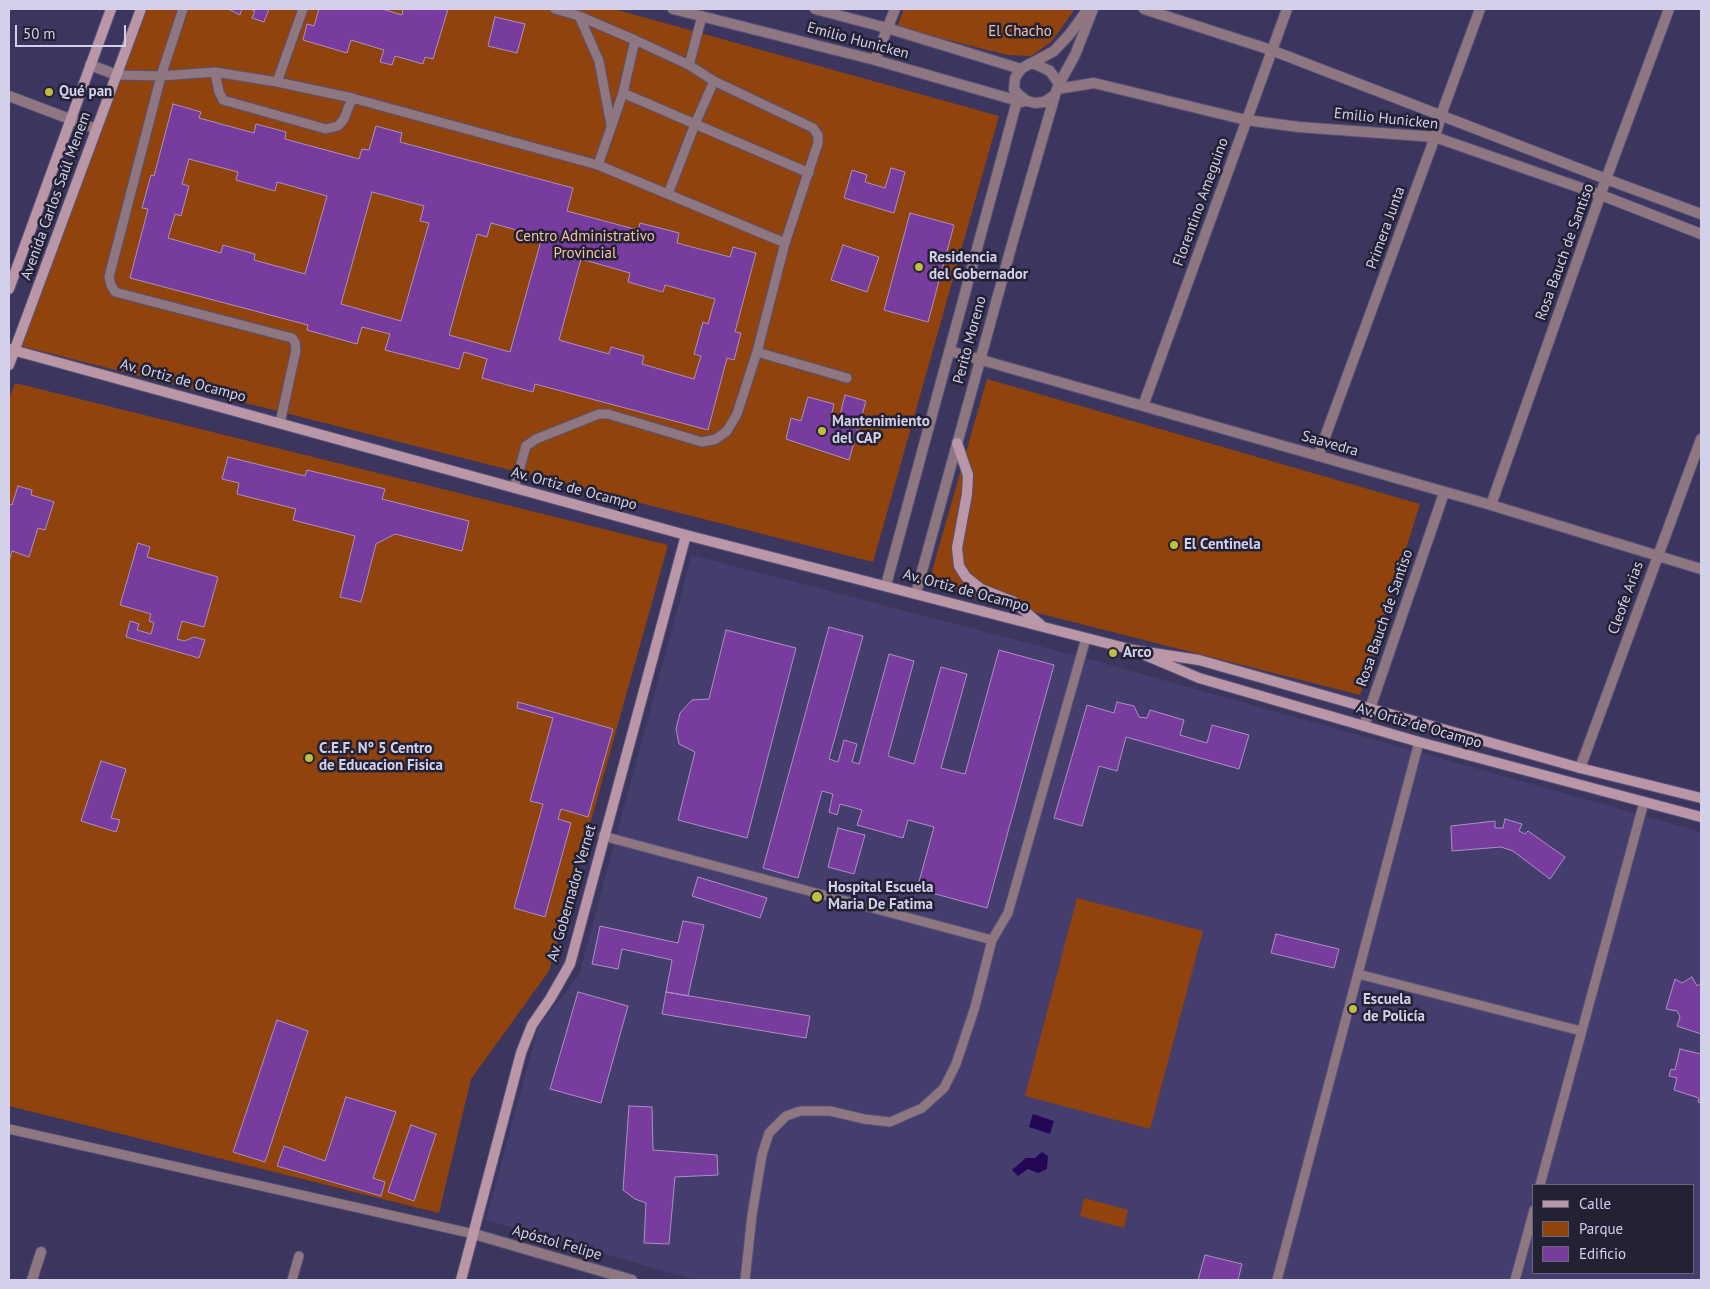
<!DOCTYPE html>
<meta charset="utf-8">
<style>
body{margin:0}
#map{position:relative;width:1710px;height:1289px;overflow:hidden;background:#3c365f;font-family:"PT Sans",sans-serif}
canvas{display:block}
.frame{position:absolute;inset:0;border:10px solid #d3d1ea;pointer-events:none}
.legend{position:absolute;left:1532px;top:1184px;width:162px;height:90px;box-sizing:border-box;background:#232134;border:1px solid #69677d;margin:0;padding:6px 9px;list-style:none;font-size:15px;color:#d3d1ea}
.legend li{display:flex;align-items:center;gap:10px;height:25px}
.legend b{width:25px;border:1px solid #69677d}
.scale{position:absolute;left:15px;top:25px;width:111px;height:22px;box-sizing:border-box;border:2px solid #d3d1ea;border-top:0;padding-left:6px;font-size:15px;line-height:18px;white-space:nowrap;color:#d3d1ea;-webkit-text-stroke:4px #232134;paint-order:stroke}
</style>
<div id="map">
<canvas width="1710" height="1289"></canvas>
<div class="frame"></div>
<ul class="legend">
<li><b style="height:6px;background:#ba97a7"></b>Calle</li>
<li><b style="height:14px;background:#90430d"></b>Parque</li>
<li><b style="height:14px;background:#773c9e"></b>Edificio</li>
</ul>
<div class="scale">50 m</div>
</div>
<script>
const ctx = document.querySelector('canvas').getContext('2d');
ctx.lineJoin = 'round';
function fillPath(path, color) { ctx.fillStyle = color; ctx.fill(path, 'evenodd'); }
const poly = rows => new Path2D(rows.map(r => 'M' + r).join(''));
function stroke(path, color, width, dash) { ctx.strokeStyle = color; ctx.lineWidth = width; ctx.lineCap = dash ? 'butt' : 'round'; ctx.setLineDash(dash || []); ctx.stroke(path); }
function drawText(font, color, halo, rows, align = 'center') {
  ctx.font = font + ' "PT Sans",sans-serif'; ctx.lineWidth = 5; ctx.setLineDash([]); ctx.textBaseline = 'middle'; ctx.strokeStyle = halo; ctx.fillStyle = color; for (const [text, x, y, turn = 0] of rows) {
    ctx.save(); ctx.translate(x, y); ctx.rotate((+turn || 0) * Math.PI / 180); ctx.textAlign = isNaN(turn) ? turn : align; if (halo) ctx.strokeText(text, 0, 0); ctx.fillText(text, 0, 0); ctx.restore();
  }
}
fillPath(poly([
 [692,555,1096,661,1701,832,1701,1280,696,1280,486,1220,538,1028,579,975],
 [1534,1185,1694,1185,1694,1273,1534,1273]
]), '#453d6d');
fillPath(poly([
 [145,9,614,9,999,116,873,562,21,346],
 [904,9,1075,9,1051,42,1031,56,1007,55,897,27],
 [987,379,1420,504,1360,695,928,585],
 [15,383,668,545,549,971,471,1079,439,1213,9,1106,9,400],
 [1077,898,1203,931,1150,1129,1025,1096],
 [1084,1198,1128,1210,1124,1228,1080,1216]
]), '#90430d');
fillPath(poly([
 [1033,1114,1054,1121,1050,1134,1029,1127],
 [1042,1152,1048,1156,1047,1169,1038,1173,1028,1169,1018,1176,1012,1170,1026,1158,1035,1158]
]), '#230656');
const building = poly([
 [228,9,242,9,240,15,228,9],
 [250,9,269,9,264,22,252,18,255,11,250,9],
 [319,9,382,9,402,15,403,9,448,9,433,59,425,57,423,64,395,56,392,65,380,62,384,50,351,40,347,53,303,40,307,24,314,26,319,9],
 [495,17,525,24,517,53,488,46,495,17],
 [173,104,201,112,199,118,254,133,256,124,286,132,285,139,359,159,362,149,369,150,376,126,402,133,400,142,573,188,567,211,638,230,640,223,679,233,677,243,730,257,733,247,756,253,735,332,741,333,734,360,727,358,708,430,535,384,533,392,482,378,487,359,464,352,459,369,385,350,390,334,362,327,357,344,307,330,308,325,130,278,148,209,142,208,151,175,154,176,173,104],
 [189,159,238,172,236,180,275,191,277,182,327,196,305,274,254,260,255,254,223,245,221,253,168,238,175,214,181,216,189,186,182,184,189,159],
 [372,192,424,206,420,221,429,223,401,321,341,304,372,192],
 [491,223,542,237,510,352,449,335,477,234,487,237,491,223],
 [581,259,630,273,628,282,663,292,665,285,715,299,708,324,703,322,694,354,701,356,694,379,642,364,644,356,611,347,609,354,559,340,581,259],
 [891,168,905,172,894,213,844,198,852,170,867,175,865,182,885,188,891,168],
 [910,213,954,225,928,322,884,310,910,213],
 [843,245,879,257,867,292,831,280,843,245],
 [845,395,866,401,849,460,786,439,791,418,801,421,808,397,834,404,830,421,838,423,845,395],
 [228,457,305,476,307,470,385,489,382,499,469,521,462,551,395,534,376,544,361,602,340,597,355,536,293,520,296,509,237,494,239,483,222,479,228,457],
 [18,486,32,490,31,495,54,502,45,530,38,528,29,557,12,551,9,562,9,504,12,505,18,486],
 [138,543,150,547,147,557,218,577,204,627,182,621,177,639,184,641,194,637,205,640,199,658,126,637,130,621,139,624,137,630,151,634,154,623,149,621,151,614,120,605,138,543],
 [829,627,863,636,829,759,838,762,844,740,857,744,852,762,859,764,889,654,914,661,888,756,914,764,941,667,967,674,941,768,965,774,999,650,1054,665,987,908,917,889,934,827,908,820,903,838,857,825,862,810,840,804,837,815,829,812,833,794,822,791,798,878,763,868,829,627],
 [726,630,796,648,747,838,678,820,695,752,679,744,676,729,680,713,692,700,709,699,726,630],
 [518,702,613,729,588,817,561,809,558,819,571,823,545,917,514,908,543,804,530,801,553,718,517,708,518,702],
 [1117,702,1134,706,1139,717,1147,718,1150,710,1184,720,1180,735,1207,743,1212,725,1249,735,1239,769,1126,737,1117,771,1099,766,1082,826,1054,818,1087,705,1114,713,1117,702],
 [101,761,126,769,111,818,120,820,116,832,81,821,101,761],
 [1505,819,1522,824,1519,831,1525,834,1528,831,1565,857,1550,879,1513,851,1501,847,1452,851,1451,826,1495,821,1495,828,1503,828,1505,819],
 [838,828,865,835,854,874,828,867,838,828],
 [698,877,767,898,760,918,692,896,698,877],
 [683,921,704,925,688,996,666,992,672,960,622,949,618,969,592,964,600,926,678,943,683,921],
 [1276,934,1339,949,1334,968,1271,953,1276,934],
 [1692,977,1697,986,1701,983,1701,1034,1677,1026,1680,1017,1677,1011,1666,1009,1675,979,1682,983,1692,977],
 [578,992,628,1006,601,1103,550,1089,578,992],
 [666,992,810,1016,806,1038,662,1014,666,992],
 [277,1020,308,1031,265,1162,233,1152,277,1020],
 [1680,1049,1701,1054,1701,1103,1698,1102,1699,1098,1674,1090,1677,1078,1669,1076,1671,1069,1675,1070,1680,1049],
 [346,1097,396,1112,373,1178,385,1182,381,1196,277,1166,284,1146,325,1161,346,1097],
 [629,1106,652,1107,653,1150,717,1155,718,1175,675,1177,669,1244,644,1243,646,1203,635,1199,623,1190,629,1106],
 [411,1125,436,1134,414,1201,388,1192,411,1125],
 [1205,1255,1242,1264,1238,1280,1198,1280,1205,1255]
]);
fillPath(building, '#773c9e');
stroke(building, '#aa92bf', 1);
const lane = poly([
 [183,9,161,76,109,277,111,285,115,292,292,338,295,342,296,350,280,423],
 [555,9,579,16,635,40],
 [579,16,599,61,611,125],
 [689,65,702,16],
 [215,72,219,92,223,100,326,129,338,126,344,119,352,98],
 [117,75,161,76,215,72,277,82,352,98,598,165,785,243],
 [277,82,303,9],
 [623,93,809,173],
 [668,194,695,124,714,81],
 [757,352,847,378],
 [514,488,526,446,536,439,599,414,608,414,702,442,716,439,727,431,737,414,757,352,785,243,818,143,818,135,813,128,714,81,689,65,635,40,623,93,598,165],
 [603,836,992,940,975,1007,956,1064,944,1088,922,1108,890,1122,864,1119,830,1111,800,1111,786,1116,769,1133,762,1155,752,1215,745,1280],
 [992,940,1008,913,1086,638],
 [1358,974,1581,1031],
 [9,1129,474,1234],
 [1540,1185,1644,802],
 [292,1280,299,1256],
 [1277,1280,1419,742],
 [1515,1280,1534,1210]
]);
const street = poly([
 [673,9,875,60,1022,102],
 [815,9,887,28,1021,69],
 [1144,9,1271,50,1606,179,1701,214],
 [875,60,895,9],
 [1030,64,1054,51,1069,35,1088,9],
 [90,65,117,75],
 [1059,84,1075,55,1093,9],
 [1057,89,1094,83,1246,120,1299,127,1435,137,1601,195,1701,234],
 [9,96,96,129],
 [950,351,1491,505,1701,569],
 [1143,406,1287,9],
 [1318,456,1435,137,1441,115,1480,9],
 [1491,505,1606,179,1669,9],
 [886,585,1017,101,1014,89,1015,78,1021,69,1029,64,1035,64,1050,71,1059,84,1055,95,1044,102,1035,103,1027,101,1019,95,1014,89],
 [916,593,1014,237,1055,95],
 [1364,726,1444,493],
 [1580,768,1701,439],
 [474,1234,632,1280],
 [32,1280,41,1252]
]);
const secondary = poly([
 [9,289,111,9],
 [9,349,686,535,1133,650,1199,660,1580,768,1701,798],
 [9,365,141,9],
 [957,443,968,475,967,494,957,548,959,566,966,577,981,589,1014,602,1041,625],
 [1147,656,1199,678,1419,742,1701,817],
 [461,1280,521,1053,532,1025,550,999,570,964,686,535]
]);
stroke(lane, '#575278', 11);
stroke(street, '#575278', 12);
stroke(secondary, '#575278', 12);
stroke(lane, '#8e7781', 9);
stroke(street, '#8e7781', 10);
stroke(secondary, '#ba97a7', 10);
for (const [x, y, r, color] of [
 [49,92,5,"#bebe42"],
 [919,267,5,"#bebe42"],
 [822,431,5,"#bebe42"],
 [1174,545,5,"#bebe42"],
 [1113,653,5,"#bebe42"],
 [309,758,5,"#bebe42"],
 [817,897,6,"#bebe42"],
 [1353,1009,5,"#bebe42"]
]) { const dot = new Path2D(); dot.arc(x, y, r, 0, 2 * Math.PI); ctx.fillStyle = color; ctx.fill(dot); stroke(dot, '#232134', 2); }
drawText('15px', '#f8c0a3', '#232134', [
 ["El Chacho",1020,32],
 ["Centro Administrativo",585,237],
 ["Provincial",585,254]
]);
drawText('15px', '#d3d1ea', '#232134', [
 ["Emilio Hunicken",858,41,15],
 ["Emilio Hunicken",1386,119,6],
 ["Avenida Carlos Saúl Menem",56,196,-70],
 ["Florentino Ameguino",1201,202,-70],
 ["Primera Junta",1386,228,-70],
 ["Rosa Bauch de Santiso",1565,252,-70],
 ["Perito Moreno",970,340,-75],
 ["Av. Ortiz de Ocampo",183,381,15],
 ["Saavedra",1330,444,16],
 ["Av. Ortiz de Ocampo",574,489,15],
 ["Av. Ortiz de Ocampo",966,591,15],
 ["Cleofe Arias",1626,598,-70],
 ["Rosa Bauch de Santiso",1385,618,-71],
 ["Av. Ortiz de Ocampo",1419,726,16],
 ["Av. Gobernador Vernet",572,893,-74],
 ["Apóstol Felipe",557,1243,16]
]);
drawText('bold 15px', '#d3d1ea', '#232134', [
 ["Qué pan",59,92],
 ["Residencia",929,258],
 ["del Gobernador",929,275],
 ["Mantenimiento",832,422],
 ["del CAP",832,439],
 ["El Centinela",1184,545],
 ["Arco",1123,653],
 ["C.E.F. N° 5 Centro",319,749],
 ["de Educacion Fisica",319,766],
 ["Hospital Escuela",828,888],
 ["Maria De Fatima",828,905],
 ["Escuela",1363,1000],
 ["de Policía",1363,1017]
], 'left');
</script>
